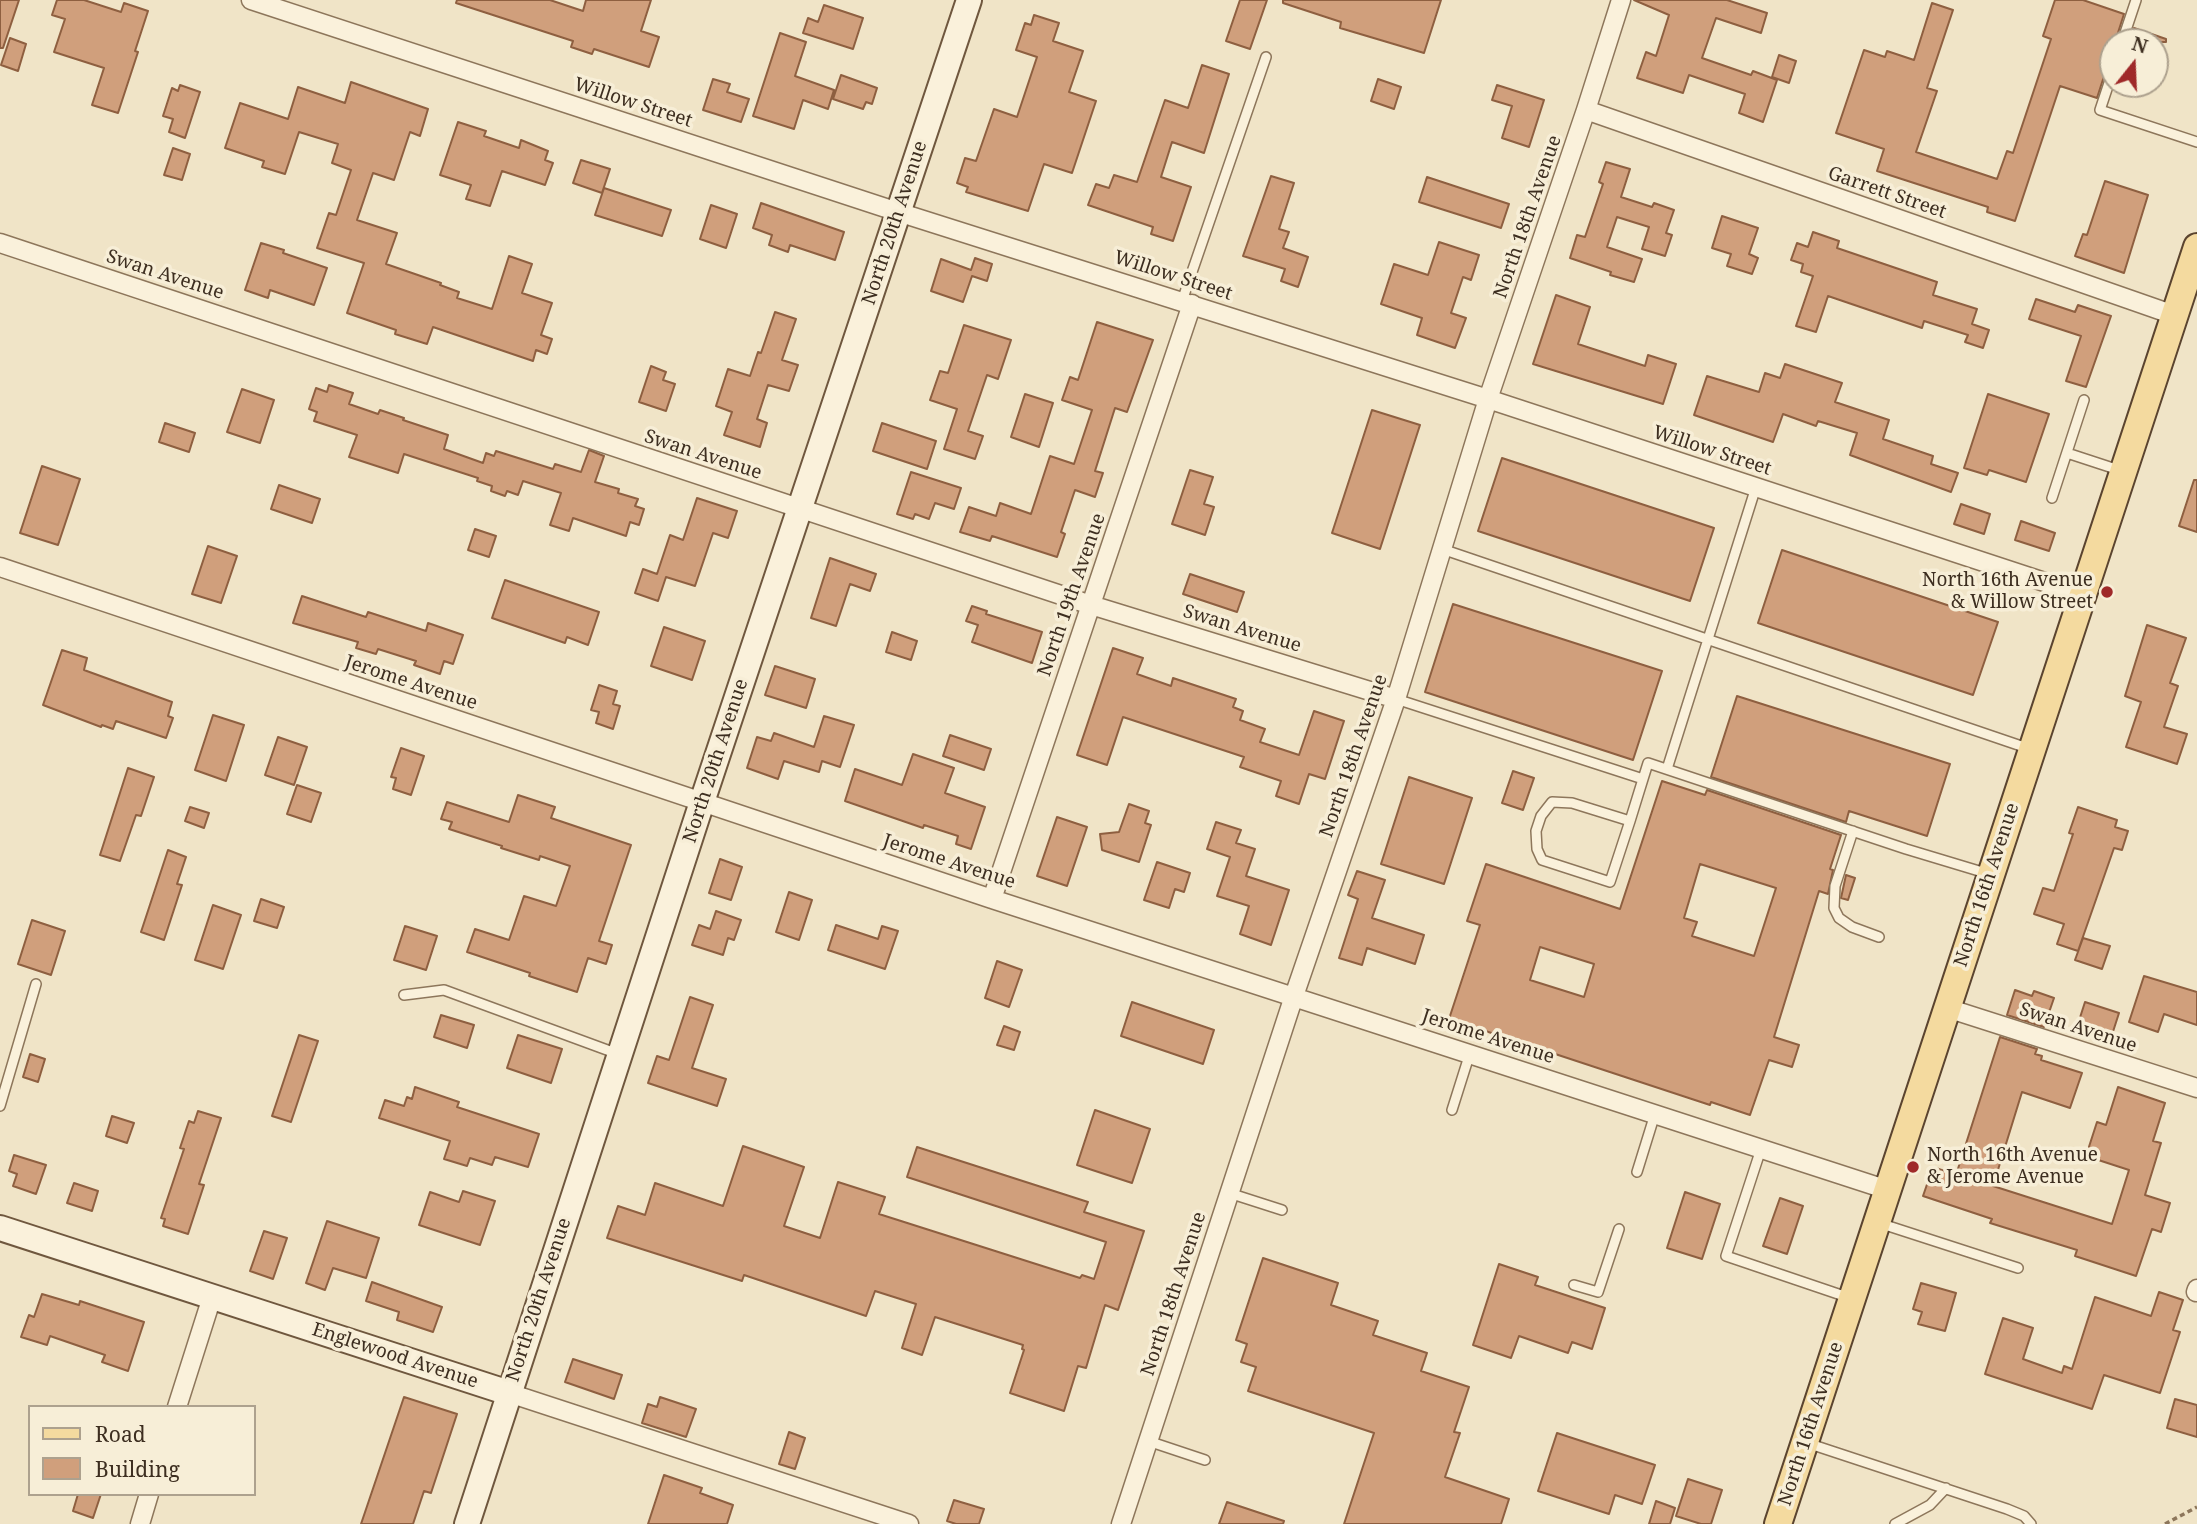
<!DOCTYPE html>
<style>
body{margin:0}
#map{position:relative;width:2197px;height:1524px;overflow:hidden;background:#f0e4c7;font-family:"Noto Serif",serif}
canvas{display:block}
.legend{position:absolute;left:28px;top:1405px;width:228px;height:91px;box-sizing:border-box;background:#f7eed7;border:2px solid #ada18e;margin:0;padding:9px 12px;list-style:none;font-size:21px;color:#3d2e20}
.legend li{display:flex;align-items:center;gap:14px;height:35px}
.legend b{width:35px;border:2px solid #ada18e}
.north{position:absolute;left:2099px;top:28px;width:70px;height:70px;box-sizing:border-box;background:#f7eed7;border:2px solid #ada18e;border-radius:50%;rotate:18deg;font-size:19px;font-weight:700;line-height:28px;text-align:center;color:#3d2e20}
.north::after{content:'';display:block;margin:auto;width:24px;height:32px;background:#9f2929;clip-path:polygon(50% 0,100% 100%,50% 72%,0 100%)}
</style>
<div id="map">
<canvas width="2197" height="1524"></canvas>
<ul class="legend">
<li><b style="height:9px;background:#f4da9f"></b>Road</li>
<li><b style="height:19px;background:#d09f7c"></b>Building</li>
</ul>
<div class="north">N</div>
</div>
<script>
const ctx = document.querySelector('canvas').getContext('2d');
ctx.lineJoin = 'round';
function fillPath(path, color) { ctx.fillStyle = color; ctx.fill(path, 'evenodd'); }
const poly = rows => new Path2D(rows.map(r => 'M' + r).join(''));
function stroke(path, color, width, dash) { ctx.strokeStyle = color; ctx.lineWidth = width; ctx.lineCap = dash ? 'butt' : 'round'; ctx.setLineDash(dash || []); ctx.stroke(path); }
function drawText(font, color, halo, rows, align = 'center') {
  ctx.font = font + ' "Noto Serif",serif'; ctx.lineWidth = 7; ctx.setLineDash([]); ctx.textBaseline = 'middle'; ctx.strokeStyle = halo; ctx.fillStyle = color; for (const [text, x, y, turn = 0] of rows) {
    ctx.save(); ctx.translate(x, y); ctx.rotate((+turn || 0) * Math.PI / 180); ctx.textAlign = isNaN(turn) ? turn : align; if (halo) ctx.strokeText(text, 0, 0); ctx.fillText(text, 0, 0); ctx.restore();
  }
}
const building = poly([
 [0,0,19,0,3,48,0,48,0,0],
 [57,0,84,0,121,12,124,3,148,11,135,51,138,52,118,113,92,105,104,68,54,52,65,19,52,15,57,0],
 [457,0,550,0,583,11,586,0,651,0,641,31,659,37,649,67,594,49,592,54,571,47,573,41,456,3,457,0],
 [1240,0,1267,0,1250,49,1226,41,1240,0],
 [1283,0,1441,0,1424,53,1340,28,1341,22,1283,3,1283,0],
 [1634,0,1727,0,1767,13,1761,33,1716,18,1702,58,1751,75,1753,71,1777,80,1763,122,1739,113,1745,94,1689,75,1683,93,1637,78,1646,52,1656,56,1669,15,1634,0],
 [2055,0,2083,0,2124,14,2097,98,2060,86,2015,221,1987,212,1988,207,1877,171,1884,149,1836,133,1864,50,1885,57,1887,51,1914,60,1932,3,1953,10,1927,88,1937,91,1916,152,1997,179,2007,151,2013,153,2051,39,2043,36,2055,0],
 [824,5,863,18,853,49,803,33,808,18,818,22,824,5],
 [1034,15,1059,23,1053,41,1083,51,1069,92,1096,101,1072,173,1044,164,1028,211,966,192,968,187,957,183,965,158,976,161,994,109,1017,117,1037,57,1016,50,1025,23,1031,25,1034,15],
 [2134,28,2166,39,2166,42,2129,42,2134,28],
 [780,33,806,42,795,76,834,90,828,109,803,100,794,129,753,116,780,33],
 [10,38,26,44,18,71,1,65,10,38],
 [1779,55,1796,61,1789,83,1772,77,1779,55],
 [1202,65,1229,74,1204,153,1172,142,1161,177,1191,187,1173,241,1151,234,1153,227,1088,205,1096,184,1109,188,1114,175,1137,182,1165,100,1188,108,1202,65],
 [841,75,877,88,872,104,866,102,863,109,833,99,841,75],
 [713,79,730,84,727,92,749,99,741,122,703,110,713,79],
 [1378,79,1401,87,1394,109,1371,101,1378,79],
 [351,82,428,109,420,136,410,132,394,180,373,173,357,220,397,233,386,264,441,283,440,285,459,292,457,298,492,309,509,256,532,264,522,293,552,303,541,335,552,339,547,354,536,350,533,361,433,327,427,344,395,334,396,330,347,313,364,263,317,248,329,213,336,215,351,170,332,163,338,144,299,132,285,174,262,167,264,161,225,148,240,103,288,119,298,87,345,103,351,82],
 [180,85,200,92,185,138,169,132,173,119,163,116,172,88,178,91,180,85],
 [1497,85,1544,100,1529,147,1502,138,1512,106,1492,100,1497,85],
 [458,122,486,131,484,136,519,148,521,140,548,151,545,160,553,163,545,185,502,171,490,206,466,199,471,185,440,175,458,122],
 [173,148,190,154,182,180,164,175,173,148],
 [581,160,610,169,602,193,573,183,581,160],
 [1606,162,1630,169,1621,197,1652,207,1654,203,1674,210,1666,233,1672,235,1665,256,1642,249,1649,227,1617,217,1607,247,1642,259,1634,282,1610,275,1611,272,1570,258,1577,235,1585,237,1603,184,1599,182,1606,162],
 [1271,176,1294,183,1279,229,1289,232,1283,248,1308,257,1298,287,1281,281,1285,269,1243,256,1271,176],
 [1427,177,1509,204,1501,228,1419,202,1427,177],
 [2105,181,2148,195,2124,273,2075,256,2083,234,2087,235,2105,181],
 [604,188,671,210,662,236,595,215,604,188],
 [761,203,844,232,835,260,790,245,788,252,769,245,772,235,753,228,761,203],
 [711,205,737,214,726,248,700,239,711,205],
 [1722,216,1758,228,1749,254,1758,258,1752,274,1727,266,1731,254,1712,248,1722,216],
 [1813,232,1839,241,1837,248,1937,282,1933,295,1977,309,1972,324,1989,330,1983,348,1965,342,1968,335,1924,321,1922,328,1828,296,1816,332,1796,326,1813,276,1801,272,1803,264,1791,260,1797,243,1808,247,1813,232],
 [1439,242,1479,255,1471,280,1463,277,1451,313,1466,318,1455,348,1417,335,1422,318,1381,304,1394,264,1428,275,1439,242],
 [261,243,284,250,283,253,327,268,314,305,270,290,268,298,245,290,261,243],
 [975,258,992,264,987,281,972,276,963,302,931,291,941,259,971,270,975,258],
 [1556,295,1590,307,1578,344,1645,366,1648,355,1676,364,1663,404,1533,364,1556,295],
 [2036,299,2075,312,2078,305,2111,316,2086,387,2066,381,2081,336,2029,319,2036,299],
 [775,312,796,319,782,360,798,365,789,391,768,385,757,419,767,423,760,447,724,435,732,412,716,406,728,369,750,376,758,352,761,353,775,312],
 [1097,322,1153,340,1127,412,1115,408,1095,471,1103,473,1095,497,1075,490,1061,532,1065,534,1057,557,992,536,990,541,960,532,969,507,996,516,1000,503,1031,514,1050,456,1074,464,1092,410,1062,400,1070,377,1078,380,1097,322],
 [964,325,1011,340,998,379,987,375,968,431,983,436,975,459,944,449,957,409,930,400,940,371,948,373,964,325],
 [1785,364,1842,383,1835,402,1889,420,1883,439,1933,456,1931,464,1958,473,1951,492,1850,455,1857,433,1818,421,1816,426,1783,414,1773,442,1694,415,1707,376,1759,392,1765,373,1780,378,1785,364],
 [651,366,666,372,663,380,675,384,666,411,639,402,651,366],
 [329,385,353,393,349,404,378,414,380,410,404,418,403,420,448,435,444,449,483,463,486,453,494,456,496,451,553,469,555,464,581,472,589,450,604,456,595,482,619,489,618,493,638,499,635,506,644,509,639,525,630,522,626,536,573,518,569,531,550,525,561,493,523,481,518,495,507,491,505,496,491,491,492,486,477,481,478,478,404,454,398,473,349,457,357,435,314,421,317,412,309,409,316,388,327,392,329,385],
 [242,389,274,400,260,443,227,432,242,389],
 [1025,394,1053,403,1039,447,1011,437,1025,394],
 [1988,394,2049,414,2026,482,1989,470,1987,475,1964,468,1988,394],
 [1372,410,1420,425,1380,549,1332,533,1372,410],
 [165,423,195,433,189,452,159,442,165,423],
 [882,423,936,441,927,469,873,451,882,423],
 [1502,458,1714,528,1690,601,1478,531,1502,458],
 [42,466,80,479,58,545,20,533,42,466],
 [1190,470,1213,477,1204,504,1214,507,1205,535,1172,524,1190,470],
 [911,472,961,488,954,509,935,503,929,519,915,514,913,519,897,514,911,472],
 [2194,480,2197,480,2197,532,2179,526,2194,480],
 [279,485,320,499,312,523,271,509,279,485],
 [697,498,737,511,728,538,713,533,695,586,666,577,658,601,635,593,643,569,657,574,670,535,683,540,697,498],
 [1961,504,1990,514,1984,534,1954,524,1961,504],
 [2021,521,2055,533,2049,551,2015,540,2021,521],
 [475,529,496,536,489,557,468,550,475,529],
 [208,546,237,556,221,603,192,594,208,546],
 [1782,550,1998,622,1973,695,1758,623,1782,550],
 [830,558,876,574,870,591,850,584,836,626,811,618,830,558],
 [1190,574,1244,592,1237,612,1183,594,1190,574],
 [505,580,599,612,588,645,567,637,565,643,492,618,505,580],
 [302,596,366,617,368,612,426,631,428,623,463,635,453,664,444,661,440,674,414,665,416,661,378,649,376,654,356,648,358,642,293,623,302,596],
 [1453,604,1662,671,1633,760,1425,692,1453,604],
 [972,606,987,611,986,614,1042,632,1032,663,972,642,978,625,966,621,972,606],
 [2147,625,2186,638,2170,683,2178,686,2164,727,2187,734,2177,764,2126,747,2141,702,2125,696,2147,625],
 [664,627,705,641,692,680,651,666,664,627],
 [892,632,917,641,911,660,886,652,892,632],
 [1113,648,1143,658,1137,674,1171,686,1173,678,1236,699,1233,707,1243,711,1240,720,1265,729,1260,742,1299,755,1314,711,1344,721,1325,779,1309,774,1299,804,1276,796,1281,781,1240,767,1244,757,1123,717,1107,765,1077,755,1113,648],
 [62,650,87,658,84,670,172,702,168,716,173,718,166,738,116,721,113,729,102,725,101,727,43,705,62,650],
 [775,666,815,679,806,708,765,695,775,666],
 [599,685,617,691,613,704,620,706,613,729,596,723,599,712,591,710,599,685],
 [1737,696,1950,764,1927,836,1849,811,1846,822,1711,777,1737,696],
 [213,715,244,725,226,781,195,770,213,715],
 [824,716,854,725,840,767,822,761,819,772,784,761,778,779,747,768,757,737,771,741,774,733,814,747,824,716],
 [950,735,991,749,984,770,943,756,950,735],
 [278,737,307,747,294,785,265,775,278,737],
 [401,748,424,756,411,795,393,789,396,778,391,777,401,748],
 [913,754,954,768,945,793,985,807,971,849,956,844,958,836,924,825,923,828,845,801,855,769,902,785,913,754],
 [128,768,154,777,141,816,136,815,120,861,100,855,128,768],
 [1513,771,1534,778,1523,810,1502,803,1513,771],
 [1409,777,1472,798,1444,884,1381,864,1409,777],
 [1662,781,1705,795,1707,790,1841,835,1830,869,1833,870,1828,894,1819,891,1774,1037,1799,1045,1792,1067,1769,1060,1750,1115,1711,1102,1710,1105,1449,1019,1480,925,1467,921,1486,864,1620,909,1662,781],
 [1700,864,1776,888,1754,956,1692,936,1697,922,1684,918,1700,864],
 [1540,947,1594,964,1584,997,1530,980,1540,947],
 [297,785,321,793,311,822,287,814,297,785],
 [518,795,555,807,551,818,631,845,599,941,612,945,606,964,588,958,577,992,529,976,530,973,467,952,475,929,509,940,524,896,556,906,570,866,540,856,539,860,501,848,502,846,449,829,452,822,441,819,447,802,509,822,518,795],
 [1129,804,1149,811,1145,823,1151,825,1139,862,1102,850,1100,834,1119,832,1129,804],
 [190,807,209,813,204,828,185,821,190,807],
 [2078,807,2117,820,2115,827,2128,831,2122,850,2114,848,2078,951,2057,944,2064,924,2034,914,2043,888,2054,891,2073,834,2069,833,2078,807],
 [1057,817,1087,827,1067,886,1037,876,1057,817],
 [1216,822,1241,830,1236,843,1255,849,1246,876,1289,890,1271,945,1240,934,1249,906,1217,896,1230,857,1207,849,1216,822],
 [168,850,186,857,177,884,182,885,164,940,141,932,168,850],
 [720,859,742,867,731,900,709,893,720,859],
 [1157,862,1190,873,1184,892,1175,889,1169,908,1144,900,1157,862],
 [1357,871,1385,880,1372,918,1424,935,1415,964,1367,948,1362,965,1339,958,1358,899,1348,895,1357,871],
 [1846,875,1855,878,1848,900,1841,898,1846,875],
 [789,892,812,900,799,940,776,932,789,892],
 [261,899,284,907,277,928,254,921,261,899],
 [213,905,241,915,223,969,195,960,213,905],
 [716,911,741,920,734,940,728,938,723,955,692,945,699,925,710,929,716,911],
 [32,920,65,931,51,975,18,964,32,920],
 [836,925,878,939,882,926,898,931,885,969,828,950,836,925],
 [405,926,437,936,426,970,394,960,405,926],
 [2083,938,2110,946,2102,969,2075,960,2083,938],
 [997,961,1022,970,1009,1007,985,998,997,961],
 [2144,976,2197,992,2197,1025,2164,1014,2158,1032,2129,1022,2144,976],
 [2015,990,2032,996,2034,991,2054,998,2044,1027,2007,1015,2015,990],
 [690,997,713,1005,692,1068,726,1079,717,1106,648,1083,657,1056,669,1060,690,997],
 [1132,1002,1214,1030,1203,1064,1121,1036,1132,1002],
 [2085,1002,2119,1013,2110,1041,2076,1030,2085,1002],
 [441,1015,474,1025,467,1048,434,1037,441,1015],
 [1004,1026,1020,1032,1014,1050,997,1045,1004,1026],
 [299,1035,318,1041,291,1122,272,1116,299,1035],
 [518,1035,562,1049,551,1083,507,1068,518,1035],
 [2000,1037,2037,1049,2035,1054,2042,1056,2041,1060,2082,1073,2070,1108,2022,1092,1993,1186,2112,1224,2129,1170,2086,1156,2097,1122,2106,1125,2118,1087,2165,1103,2153,1141,2161,1143,2145,1195,2170,1203,2161,1232,2152,1229,2136,1276,2075,1256,2077,1250,1990,1223,1992,1219,1923,1196,1933,1167,1956,1175,2000,1037],
 [30,1054,45,1059,38,1082,23,1077,30,1054],
 [415,1087,459,1102,457,1107,539,1134,528,1167,495,1157,492,1165,470,1158,467,1166,444,1159,450,1141,379,1118,385,1100,404,1106,407,1097,412,1099,415,1087],
 [1095,1110,1150,1129,1132,1183,1077,1165,1095,1110],
 [198,1111,221,1118,199,1184,204,1185,188,1234,163,1226,165,1219,161,1218,184,1149,180,1148,189,1121,194,1123,198,1111],
 [112,1116,134,1123,127,1143,106,1136,112,1116],
 [743,1146,804,1167,784,1226,820,1238,838,1182,885,1197,879,1214,1080,1278,1082,1275,1094,1279,1106,1242,907,1177,917,1147,1088,1202,1084,1212,1144,1231,1118,1310,1105,1305,1086,1368,1078,1366,1064,1411,1010,1393,1024,1350,1022,1349,1023,1345,935,1317,922,1355,902,1348,916,1304,875,1291,866,1316,744,1275,742,1281,607,1238,618,1206,645,1215,655,1183,723,1206,743,1146],
 [14,1155,46,1165,36,1194,13,1186,17,1174,9,1171,14,1155],
 [74,1183,98,1191,92,1211,67,1203,74,1183],
 [463,1191,495,1201,480,1245,419,1225,430,1192,459,1202,463,1191],
 [1685,1192,1720,1204,1702,1259,1667,1248,1685,1192],
 [1780,1198,1803,1206,1787,1254,1763,1246,1780,1198],
 [327,1221,379,1238,366,1278,333,1268,325,1290,306,1283,327,1221],
 [264,1231,287,1238,273,1279,250,1271,264,1231],
 [1263,1258,1338,1283,1331,1305,1378,1321,1373,1335,1427,1353,1421,1371,1469,1387,1454,1432,1460,1433,1445,1477,1509,1499,1501,1524,1344,1524,1374,1433,1248,1391,1256,1367,1241,1362,1247,1344,1236,1340,1263,1258],
 [1499,1264,1538,1277,1535,1285,1605,1308,1592,1349,1572,1342,1568,1353,1519,1336,1511,1358,1473,1345,1499,1264],
 [372,1282,442,1307,433,1332,397,1320,399,1312,366,1301,372,1282],
 [1921,1283,1956,1293,1945,1331,1918,1324,1922,1312,1913,1309,1921,1283],
 [2159,1292,2183,1300,2173,1330,2180,1332,2160,1393,2104,1375,2092,1409,1985,1374,2003,1318,2033,1328,2023,1359,2062,1373,2064,1366,2072,1369,2095,1297,2151,1316,2159,1292],
 [42,1294,79,1305,80,1301,144,1322,128,1371,102,1362,105,1355,50,1336,47,1345,21,1337,29,1315,34,1317,42,1294],
 [573,1359,622,1375,614,1399,565,1382,573,1359],
 [404,1397,457,1414,431,1493,424,1491,413,1524,361,1524,404,1397],
 [660,1397,696,1409,686,1437,642,1423,648,1404,657,1407,660,1397],
 [2175,1399,2197,1405,2197,1437,2167,1428,2175,1399],
 [789,1432,805,1438,795,1469,779,1464,789,1432],
 [1557,1433,1655,1465,1642,1504,1615,1495,1609,1514,1538,1491,1557,1433],
 [664,1475,702,1488,700,1493,733,1505,727,1524,648,1524,664,1475],
 [1688,1479,1722,1490,1711,1524,1701,1524,1676,1516,1688,1479],
 [78,1494,101,1494,93,1518,73,1511,78,1494],
 [954,1500,984,1509,979,1524,956,1524,947,1521,954,1500],
 [1656,1501,1675,1508,1670,1524,1649,1524,1656,1501],
 [1227,1502,1284,1521,1283,1524,1219,1524,1227,1502]
]);
fillPath(building, '#d09f7c');
stroke(building, '#8e5f40', 2);
const lane = poly([
 [2122,42,2136,0],
 [2113,71,2100,110,2197,142],
 [1182,301,1266,57],
 [2067,453,2122,471],
 [2052,498,2084,400],
 [1442,549,2030,749],
 [1396,699,1643,779,1648,763,1906,849,1989,874],
 [1667,769,1756,487],
 [1630,821,1572,803,1552,802,1541,816,1536,831,1537,849,1542,860,1610,882,1630,821,1643,779],
 [1853,831,1835,886,1834,908,1839,918,1852,927,1879,937],
 [404,995,444,990,618,1054],
 [0,1106,36,984],
 [1452,1110,1470,1053],
 [1761,1149,1726,1256,1850,1298],
 [1637,1172,1655,1114],
 [1229,1193,1282,1210],
 [1879,1223,2018,1268],
 [1574,1285,1598,1292,1619,1229],
 [1148,1441,1205,1460],
 [1807,1443,2007,1509,2024,1516,2031,1524],
 [1895,1524,1930,1505,1946,1488]
]);
const street = poly([
 [251,0,898,212,1488,399,2081,594],
 [1586,110,2174,315],
 [0,243,1091,605,1396,699],
 [0,567,992,899,1888,1190],
 [992,899,1192,304],
 [1947,1008,2197,1088],
 [2196,1292,2197,1289],
 [509,1393,909,1524],
 [177,1407,212,1297],
 [140,1524,149,1494],
 [1121,1524,1294,996,1396,699,1488,399,1586,110,1621,0]
]);
const secondary = poly([
 [0,1228,509,1393],
 [467,1524,702,802,969,0]
]);
const primary = poly([
 [1778,1524,2197,247]
]);
stroke(lane, '#8d765b', 12);
stroke(street, '#8d765b', 21);
stroke(secondary, '#6f573e', 28);
stroke(primary, '#5b442f', 30);
stroke(poly([
 [2165,1524,2197,1507]
]), '#8d765b', 3.5, [5, 3.5]);
stroke(lane, '#faf1db', 9);
stroke(street, '#faf1db', 18);
stroke(secondary, '#faf1db', 24);
stroke(primary, '#f4da9f', 26);
for (const [x, y, r, color] of [
 [2107,592,7,"#9f2929"],
 [1913,1167,7,"#9f2929"]
]) { const dot = new Path2D(); dot.arc(x, y, r, 0, 2 * Math.PI); ctx.fillStyle = color; ctx.fill(dot); stroke(dot, '#f7eed7', 2.5); }
drawText('19px', '#3d2e20', '#f7eed7', [
 ["Willow Street",633,103,18],
 ["Garrett Street",1887,193,19],
 ["North 18th Avenue",1528,217,-71],
 ["North 20th Avenue",895,223,-72],
 ["Swan Avenue",165,275,18],
 ["Willow Street",1173,276,18],
 ["Willow Street",1712,451,18],
 ["Swan Avenue",703,455,18],
 ["North 19th Avenue",1072,595,-71],
 ["Swan Avenue",1242,629,17],
 ["Jerome Avenue",411,683,18],
 ["North 18th Avenue",1354,756,-71],
 ["North 20th Avenue",716,761,-72],
 ["Jerome Avenue",949,862,18],
 ["North 16th Avenue",1987,885,-72],
 ["Swan Avenue",2078,1028,18],
 ["Jerome Avenue",1488,1037,18],
 ["North 18th Avenue",1174,1294,-72],
 ["North 20th Avenue",539,1300,-72],
 ["Englewood Avenue",395,1356,18],
 ["North 16th Avenue",1811,1424,-72]
]);
drawText('19px', '#3d2e20', '#f7eed7', [
 ["North 16th Avenue",2093,581],
 ["& Willow Street",2093,603],
 ["North 16th Avenue",1927,1156,"left"],
 ["& Jerome Avenue",1927,1178,"left"]
], 'right');
</script>
